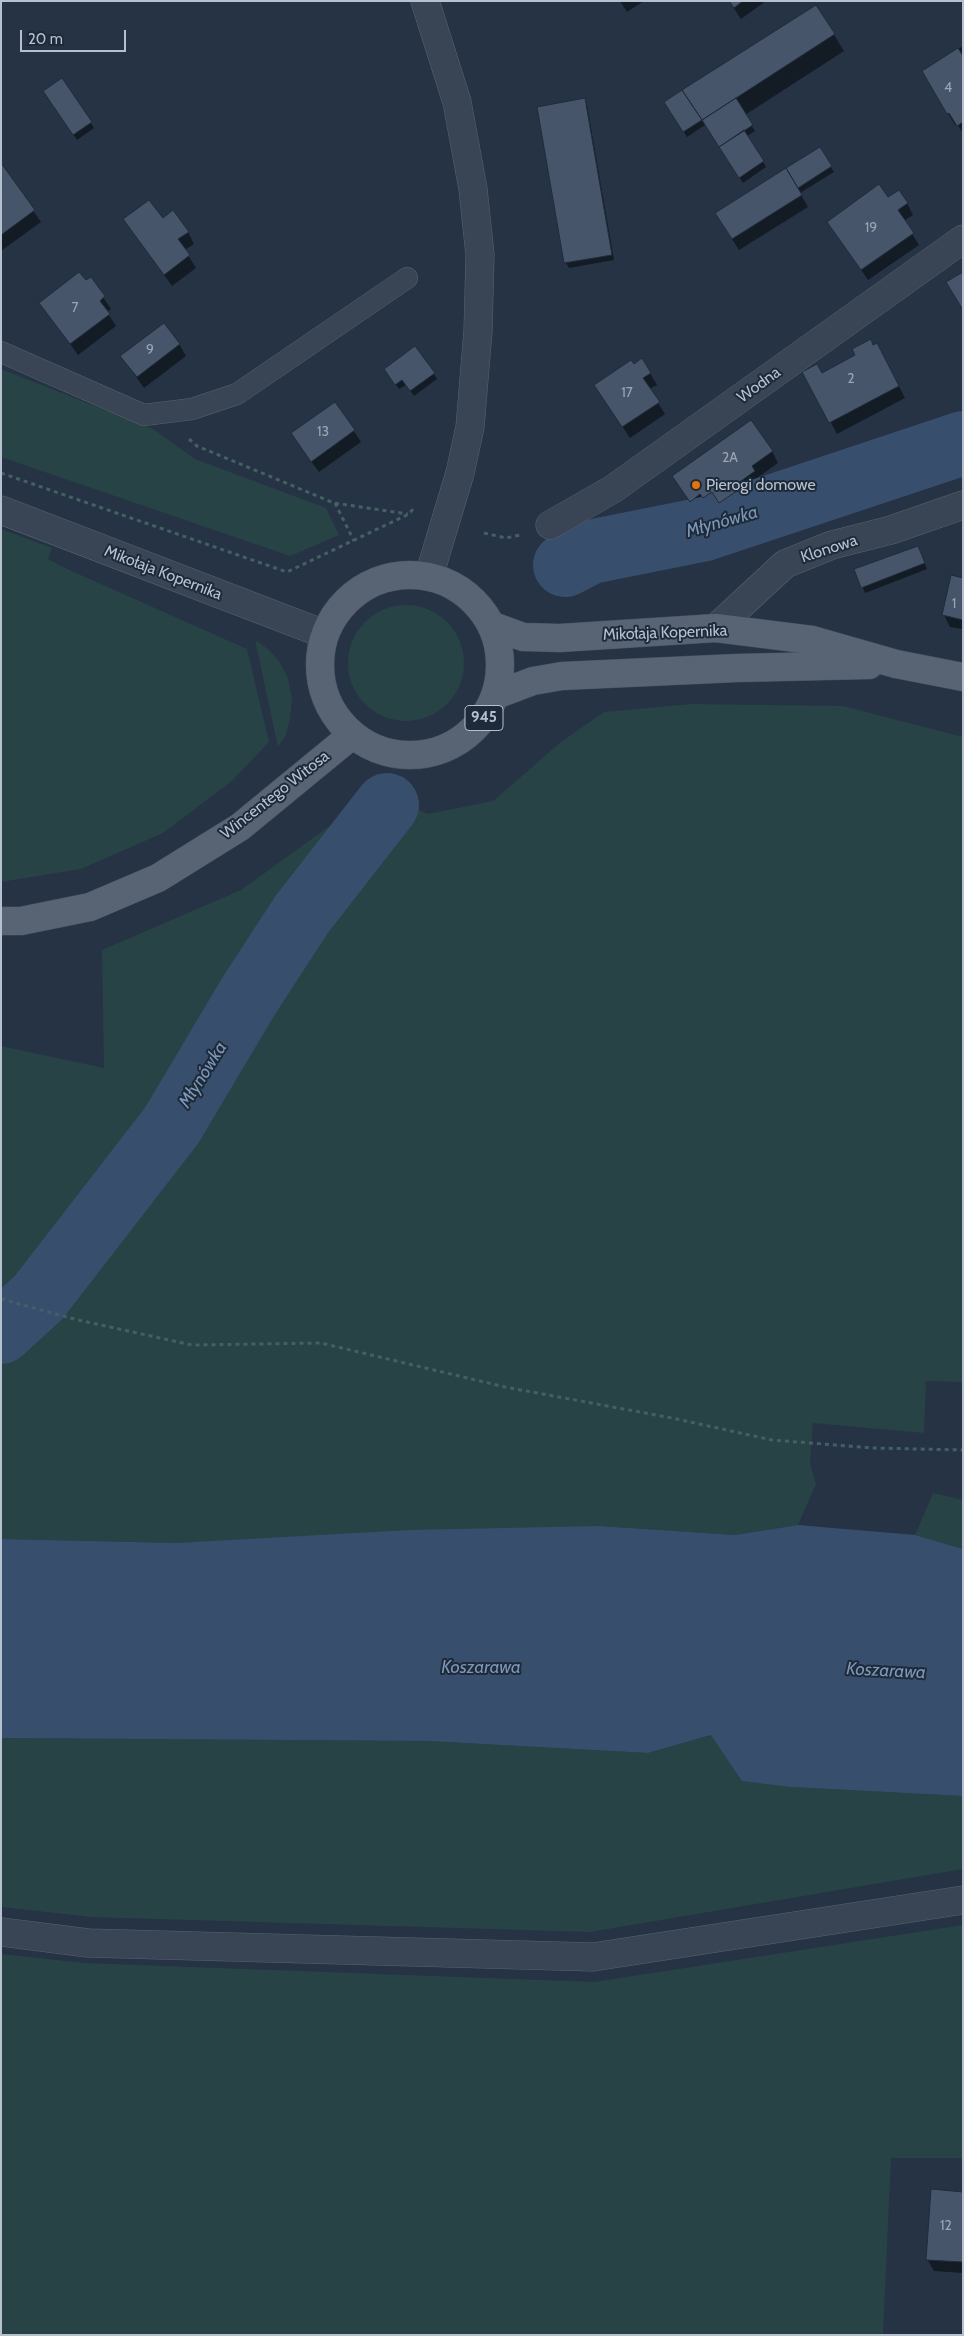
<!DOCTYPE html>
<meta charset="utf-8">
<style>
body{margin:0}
#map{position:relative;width:964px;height:2336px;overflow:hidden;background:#253345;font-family:Cabin,sans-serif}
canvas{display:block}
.frame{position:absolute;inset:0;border:2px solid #b7c0ce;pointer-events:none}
.scale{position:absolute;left:20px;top:30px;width:106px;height:22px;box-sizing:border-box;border:2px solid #b7c0ce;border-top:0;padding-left:6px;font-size:15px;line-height:18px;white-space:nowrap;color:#b7c0ce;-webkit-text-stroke:4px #1e2a3a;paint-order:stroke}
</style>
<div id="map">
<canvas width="964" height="2336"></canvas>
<div class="frame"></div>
<div class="scale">20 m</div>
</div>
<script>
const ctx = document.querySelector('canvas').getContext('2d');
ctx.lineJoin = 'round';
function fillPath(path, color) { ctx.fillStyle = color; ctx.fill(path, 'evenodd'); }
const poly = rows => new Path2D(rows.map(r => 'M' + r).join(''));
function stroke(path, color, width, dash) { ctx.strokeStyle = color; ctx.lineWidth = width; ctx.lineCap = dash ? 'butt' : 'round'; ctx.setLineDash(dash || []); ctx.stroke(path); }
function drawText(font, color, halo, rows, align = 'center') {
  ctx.font = font + ' Cabin,sans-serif'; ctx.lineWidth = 4; ctx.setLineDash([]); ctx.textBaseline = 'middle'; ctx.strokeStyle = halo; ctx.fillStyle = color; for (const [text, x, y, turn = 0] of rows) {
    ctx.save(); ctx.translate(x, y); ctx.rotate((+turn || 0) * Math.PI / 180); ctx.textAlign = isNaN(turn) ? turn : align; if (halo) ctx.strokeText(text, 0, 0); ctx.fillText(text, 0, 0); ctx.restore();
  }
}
fillPath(poly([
 [1,369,153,429,195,459,326,508,339,535,290,556,1,457],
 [1,529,52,548,48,559,65,568,247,649,269,742,232,781,163,833,81,869,1,882],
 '348 663a58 58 0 1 1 116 0a58 58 0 1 1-116 0Z',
 [255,640,268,649,279,661,288,678,292,699,290,718,286,735,278,747],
 [691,704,843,706,963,737,963,1382,926,1381,924,1433,813,1423,810,1463,816,1484,798,1525,735,1535,599,1526,177,1543,1,1539,1,1046,104,1068,102,950,241,890,378,791,428,814,493,801,561,742,604,712],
 [933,1493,963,1500,963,1549,915,1535],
 [712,1735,791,1787,963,1796,963,1869,590,1932,91,1917,1,1907,1,1738,428,1741,648,1753],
 [963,1925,963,2158,891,2158,883,2335,1,2335,1,1954,85,1963,594,1982]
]), '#274346');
fillPath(poly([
 [798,1525,915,1535,963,1549,963,1796,791,1787,742,1781,711,1735,648,1753,428,1741,1,1738,1,1539,177,1543,410,1530,599,1526,735,1535]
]), '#374f6d');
fillPath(poly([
 [620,1,644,1,627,12],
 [729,1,766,1,741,19],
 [816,6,844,51,745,115,755,131,747,136,766,167,743,183,705,125,687,137,666,103],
 [963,46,963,133,957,124,955,125,923,72],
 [48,97,91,123,94,128,77,140],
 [584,100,587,105,614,260,569,268,566,263],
 [819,149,834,172,800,193,808,207,739,250,723,225,786,169],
 [1,165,41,222,1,251],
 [888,199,907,203,913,215,904,221,919,245,868,280,829,223],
 [162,219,188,232,194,244,185,250,196,268,172,286,125,220],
 [90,278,111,309,107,312,116,326,78,355,41,303],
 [179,344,186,356,144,388,122,357],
 [873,346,883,356,905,398,837,434,804,372,821,375],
 [633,366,650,373,657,385,649,389,665,414,630,438,595,385],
 [434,374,437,379,414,396,406,385,399,389,389,375],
 [335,403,361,442,319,472,299,445],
 [772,451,778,463,757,478,760,483,743,495,746,500,727,513,720,503,711,509,708,505,698,512,680,488],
 [918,547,927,569,865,593,856,570],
 [963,579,963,629,950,627,944,615],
 [963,2193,963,2273,934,2271,927,2259]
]), '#0007');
stroke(poly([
 [565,565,590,552,705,529,963,443],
 [1,1332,39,1297,172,1125,248,997,302,914,387,805]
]), '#374f6d', 64);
const building = poly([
 [729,1,743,1,734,8,729,1],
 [816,5,835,34,702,120,682,90,816,5],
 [958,48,963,56,963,122,957,126,949,113,947,114,922,71,958,48],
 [62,78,92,122,73,135,43,91,62,78],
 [682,90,702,120,683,132,664,102,682,90],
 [585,98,612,255,564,263,537,107,585,98],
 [736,98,753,125,719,147,702,120,736,98],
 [744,130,764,161,739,178,719,147,744,130],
 [820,147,832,166,798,188,786,168,820,147],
 [1,163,35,210,1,235,1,163],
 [786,168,802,195,732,239,715,213,786,168],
 [879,184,888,197,899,190,908,203,898,210,914,233,861,270,827,222,879,184],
 [149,200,163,218,173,210,189,232,178,239,190,255,164,275,123,219,149,200],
 [79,272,86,280,91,277,105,296,100,301,110,314,70,344,39,303,79,272],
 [963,272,963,310,946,282,963,272],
 [164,323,180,344,137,377,120,356,164,323],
 [871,339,873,345,877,343,899,386,829,423,802,372,817,364,822,373,855,355,852,349,871,339],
 [415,346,435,373,410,391,402,380,395,385,384,369,415,346],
 [642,358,651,373,643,378,660,402,622,427,594,385,631,360,634,364,642,358],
 [335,402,355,430,311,462,291,433,335,402],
 [751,420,773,451,752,466,755,471,737,484,741,488,719,503,712,492,703,498,700,494,690,502,672,476,751,420],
 [918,546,925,563,861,588,854,569,918,546],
 [951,575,963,578,963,620,942,615,951,575],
 [931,2189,963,2192,963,2262,926,2260,931,2189]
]);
fillPath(building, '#465569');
stroke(building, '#202c3c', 1);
const service = poly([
 [1,352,144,415,192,409,237,394,407,278]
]);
const minor = poly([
 [550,525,613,489,963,239],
 [716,628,785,564,832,545,891,530,963,505],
 [1,1932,88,1943,593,1957,963,1900]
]);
const tertiary = poly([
 [425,1,457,102,473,189,480,255,478,331,470,427,460,473,429,576],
 [1,510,324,634]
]);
const primary = poly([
 '320 665a90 90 0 1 1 180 0a90 90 0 1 1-180 0Z',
 [493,626,523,637,560,638,716,628,812,640,896,664,963,677],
 [496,695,533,681,562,676,737,668,869,665],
 [1,921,21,921,90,907,158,878,240,827,352,735]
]);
stroke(service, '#586371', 22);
stroke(minor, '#586371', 29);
stroke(tertiary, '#586371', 29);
stroke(primary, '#434e5d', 29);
stroke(poly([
 [189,439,197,446,334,503,408,514],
 [1,473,287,572,409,514,413,509],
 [335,503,354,541],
 [484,533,506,538,520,535],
 [1,1299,78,1320,192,1345,321,1343,505,1387,672,1418,772,1440,873,1448,963,1450]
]), '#456062', 3, [4, 4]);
stroke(service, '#394554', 21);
stroke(minor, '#394554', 28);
stroke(tertiary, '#394554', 28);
stroke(primary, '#586474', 28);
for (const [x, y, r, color] of [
 [696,485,5,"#e8710a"]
]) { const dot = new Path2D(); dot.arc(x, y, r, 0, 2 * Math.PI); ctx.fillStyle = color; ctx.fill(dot); stroke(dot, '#1e2a3a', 2); }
drawText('14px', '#9ba5b5', null, [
 ["4",948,88],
 ["19",871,228],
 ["7",75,308],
 ["9",150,350],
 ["2",851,379],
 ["17",627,393],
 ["13",323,432],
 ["2A",730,458],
 ["1",954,604],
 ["12",946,2226]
]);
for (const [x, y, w] of [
 [484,718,38]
]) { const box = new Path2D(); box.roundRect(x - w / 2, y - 12.5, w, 25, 4); ctx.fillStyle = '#1e2a3a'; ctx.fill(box); stroke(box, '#b7c0ce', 1); }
drawText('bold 15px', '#b7c0ce', null, [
 ["945",484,718]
]);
drawText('16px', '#b7c0ce', '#1e2a3a', [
 ["Wodna",759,385,-36],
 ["Klonowa",829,549,-18],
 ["Mikołaja Kopernika",163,573,21],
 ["Mikołaja Kopernika",665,633,-2],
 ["Wincentego Witosa",275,795,-38]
]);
drawText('16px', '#b7c0ce', '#1e2a3a', [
 ["Pierogi domowe",706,485]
], 'left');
drawText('italic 18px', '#7c97b7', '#1e2a3a', [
 ["Młynówka",722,522,-16],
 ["Młynówka",203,1075,-58],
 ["Koszarawa",481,1668],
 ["Koszarawa",886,1671,3]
]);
</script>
